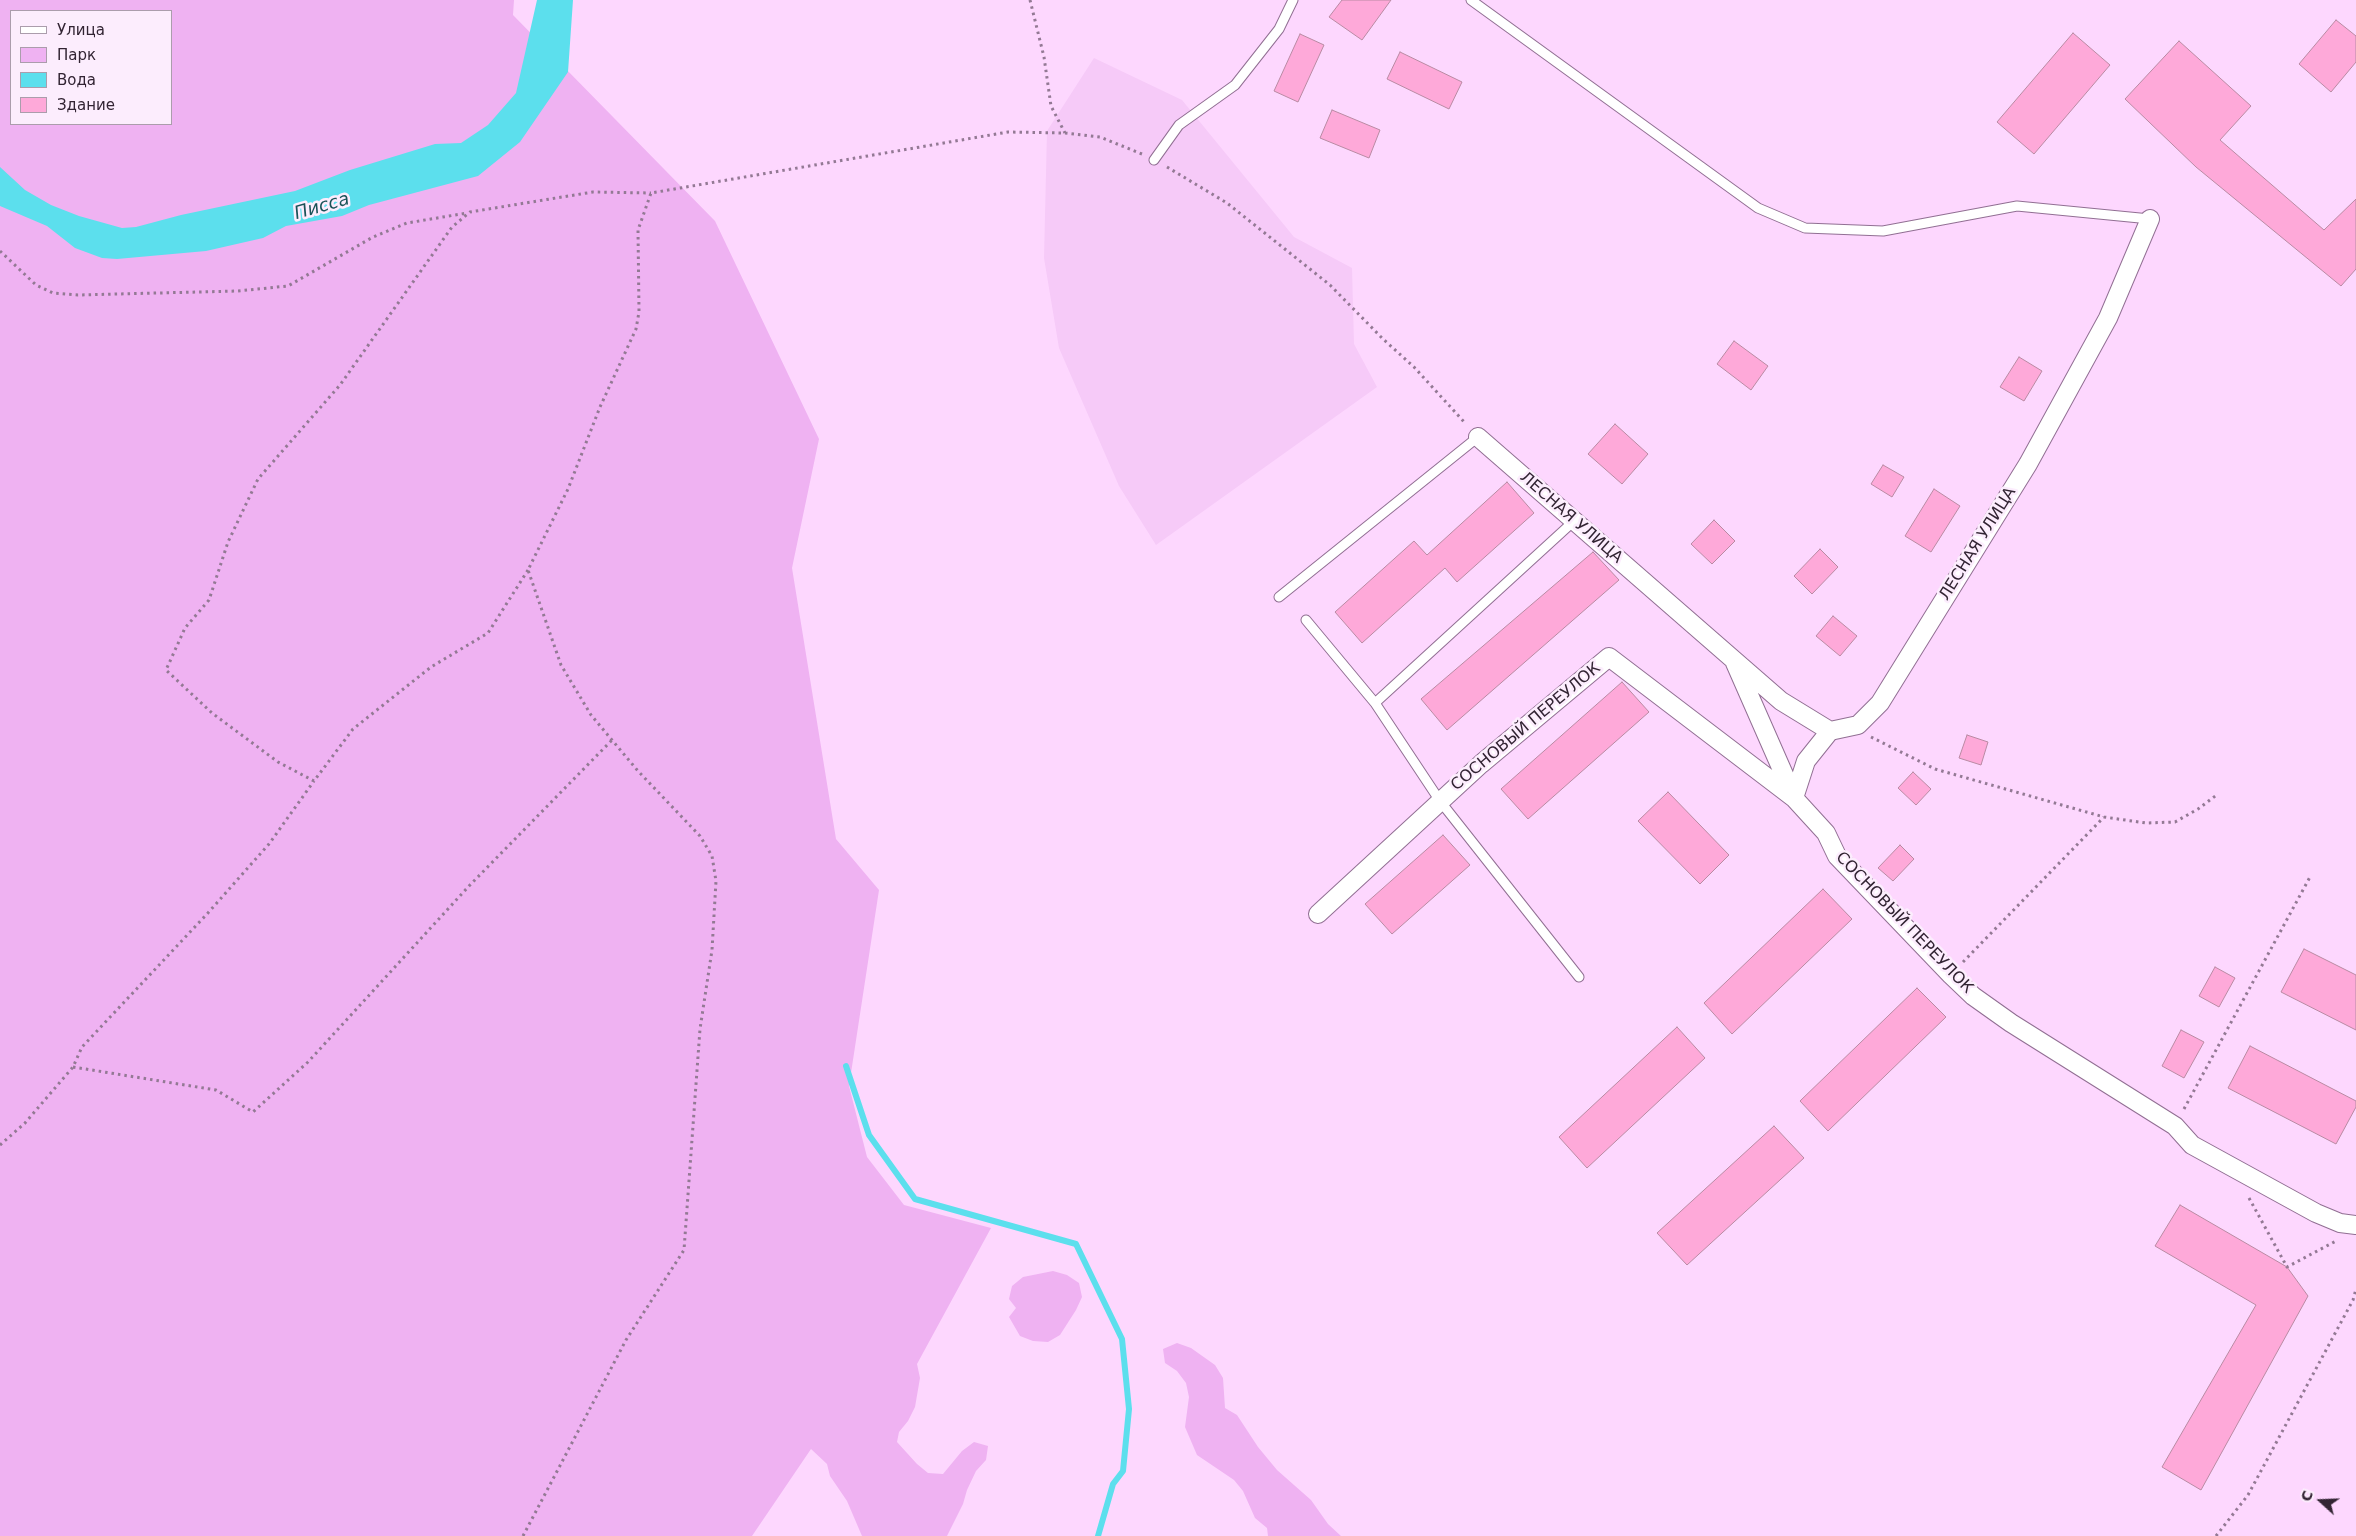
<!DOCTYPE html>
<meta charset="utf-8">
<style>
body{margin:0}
#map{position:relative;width:2356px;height:1536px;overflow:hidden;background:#fdd7fe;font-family:"DejaVu Sans",sans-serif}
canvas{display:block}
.legend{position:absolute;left:10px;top:10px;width:162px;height:115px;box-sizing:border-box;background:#fcedfd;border:1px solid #ab9dac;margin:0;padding:6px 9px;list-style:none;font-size:15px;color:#322433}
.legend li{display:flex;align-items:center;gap:10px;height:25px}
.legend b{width:25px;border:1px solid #ab9dac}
.north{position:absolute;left:2296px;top:1476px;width:50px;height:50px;-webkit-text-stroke:4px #fcedfd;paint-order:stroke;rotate:290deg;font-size:14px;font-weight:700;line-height:20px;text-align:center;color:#322433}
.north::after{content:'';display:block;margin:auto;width:18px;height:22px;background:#322433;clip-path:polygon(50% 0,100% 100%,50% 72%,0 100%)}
</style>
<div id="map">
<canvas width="2356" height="1536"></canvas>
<ul class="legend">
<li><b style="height:6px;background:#fff"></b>Улица</li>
<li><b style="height:14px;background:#efb2f2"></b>Парк</li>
<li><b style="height:14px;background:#5cdfed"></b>Вода</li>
<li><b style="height:14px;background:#fea9d9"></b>Здание</li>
</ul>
<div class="north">С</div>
</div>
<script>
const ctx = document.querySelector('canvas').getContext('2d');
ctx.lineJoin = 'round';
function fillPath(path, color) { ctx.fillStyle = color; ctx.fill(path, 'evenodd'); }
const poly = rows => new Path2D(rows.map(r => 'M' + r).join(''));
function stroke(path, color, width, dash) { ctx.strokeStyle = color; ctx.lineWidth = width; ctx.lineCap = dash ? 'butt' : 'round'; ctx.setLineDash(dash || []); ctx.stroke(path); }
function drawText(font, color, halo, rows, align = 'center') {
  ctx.font = font + ' "DejaVu Sans",sans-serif'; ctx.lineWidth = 5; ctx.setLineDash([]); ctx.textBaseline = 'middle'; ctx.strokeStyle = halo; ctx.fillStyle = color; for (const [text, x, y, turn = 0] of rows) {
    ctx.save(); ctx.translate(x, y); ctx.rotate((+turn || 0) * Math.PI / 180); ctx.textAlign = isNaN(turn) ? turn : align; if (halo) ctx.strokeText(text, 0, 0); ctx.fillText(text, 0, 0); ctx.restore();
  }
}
fillPath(poly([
 [1094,58,1182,100,1294,237,1352,268,1354,344,1377,387,1156,545,1119,486,1059,348,1044,258,1047,131]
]), '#f6caf8');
fillPath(poly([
 [0,0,514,0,513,15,715,221,819,439,792,568,836,839,879,890,849,1086,867,1157,904,1205,991,1228,917,1364,920,1378,915,1407,908,1421,899,1432,897,1442,917,1464,928,1473,943,1474,962,1451,974,1442,988,1446,986,1460,976,1471,967,1490,963,1504,947,1536,862,1536,847,1501,830,1476,827,1464,811,1449,752,1536,0,1536],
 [11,11,171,11,171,124,11,124],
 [1053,1271,1067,1275,1079,1283,1082,1297,1076,1310,1060,1335,1048,1342,1033,1341,1020,1336,1009,1317,1016,1308,1009,1299,1012,1286,1023,1277],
 [1177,1343,1191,1348,1215,1365,1223,1378,1225,1408,1237,1415,1258,1447,1277,1470,1311,1500,1328,1524,1341,1536,1268,1536,1267,1528,1255,1518,1243,1491,1234,1480,1197,1455,1185,1427,1189,1397,1186,1383,1177,1371,1165,1363,1163,1349]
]), '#efb2f2');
fillPath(poly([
 [537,0,573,0,568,72,520,142,478,176,369,205,342,216,286,226,263,238,206,251,117,259,102,258,75,248,47,226,0,206,0,167,25,190,51,205,79,216,122,228,136,227,181,215,295,191,350,170,435,144,461,143,488,125,516,93]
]), '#5cdfed');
stroke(poly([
 [846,1066,869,1135,915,1199,1076,1244,1122,1339,1129,1409,1123,1471,1113,1484,1098,1536]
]), '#5cdfed', 6);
const building = poly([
 [1342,0,1391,0,1362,40,1329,17,1342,0],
 [2336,20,2356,36,2356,62,2331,92,2299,64,2336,20],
 [2073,33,2110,65,2034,154,1997,122,2073,33],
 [1300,34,1324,45,1298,102,1274,91,1300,34],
 [2179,41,2251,106,2220,140,2324,230,2356,199,2356,269,2341,286,2196,167,2125,99,2179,41],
 [1400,52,1462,82,1449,109,1387,79,1400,52],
 [1332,110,1380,130,1369,158,1320,138,1332,110],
 [1734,341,1768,366,1751,390,1717,364,1734,341],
 [2019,357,2042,371,2024,401,2000,387,2019,357],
 [1615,424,1648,454,1622,484,1588,454,1615,424],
 [1883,465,1904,477,1892,497,1871,484,1883,465],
 [1507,482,1534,513,1457,582,1445,568,1362,643,1335,612,1414,541,1427,555,1507,482],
 [1934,489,1960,506,1931,552,1905,536,1934,489],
 [1714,520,1735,541,1712,564,1691,544,1714,520],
 [1820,549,1838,567,1812,594,1794,576,1820,549],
 [1593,552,1619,580,1447,730,1421,699,1593,552],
 [1833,616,1857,636,1840,656,1816,636,1833,616],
 [1622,682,1649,712,1528,819,1501,789,1622,682],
 [1967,735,1988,742,1981,765,1959,758,1967,735],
 [1913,772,1931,789,1916,805,1898,788,1913,772],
 [1668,792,1729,855,1700,884,1638,821,1668,792],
 [1443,835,1470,865,1392,934,1365,904,1443,835],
 [1900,845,1914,859,1893,881,1878,868,1900,845],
 [1823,889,1852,919,1732,1034,1704,1003,1823,889],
 [2304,949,2356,975,2356,1030,2281,992,2304,949],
 [2215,967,2235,978,2219,1007,2199,996,2215,967],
 [1917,988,1946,1017,1828,1131,1800,1101,1917,988],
 [1677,1027,1705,1058,1587,1168,1559,1137,1677,1027],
 [2181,1030,2204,1042,2184,1078,2162,1066,2181,1030],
 [2250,1046,2356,1101,2356,1107,2336,1144,2228,1088,2250,1046],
 [1774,1126,1804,1158,1687,1265,1657,1233,1774,1126],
 [2180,1205,2287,1267,2308,1296,2201,1490,2162,1467,2256,1305,2155,1246,2180,1205]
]);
fillPath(building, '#fea9d9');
stroke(building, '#b98aa3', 1);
const service = poly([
 [1471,0,1758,208,1805,228,1883,231,2017,206,2150,219],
 [1154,160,1179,125,1235,85,1279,29,1293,0],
 [1279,597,1478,437],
 [1306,620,1375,703,1440,801,1579,977],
 [1375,703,1574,521]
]);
const minor = poly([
 [1478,437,1781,701,1830,731,1858,725,1880,703,2028,464,2108,318,2150,219],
 [1735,663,1793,795],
 [1794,798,1806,761,1830,731],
 [1318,914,1481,764,1609,657,1794,798,1826,833,1837,856,1951,975,1973,996,2011,1023,2175,1126,2192,1145,2316,1213,2340,1223,2356,1225]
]);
stroke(service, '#916f93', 11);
stroke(minor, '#916f93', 20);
stroke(poly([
 [1030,0,1044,57,1051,106,1065,133],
 [1167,167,1227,203,1330,285,1383,339,1414,367,1466,424],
 [0,251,36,285,53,293,78,295,238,291,288,286,373,237,407,223,467,213],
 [528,570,488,633,431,667,353,729,314,781,278,762,212,713,166,670,185,628,209,600,228,542,258,479,340,385,452,227,470,212,593,192,651,193],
 [1871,737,1935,769,2104,817,2146,823,2175,822,2198,809,2218,794],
 [1963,962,2104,817],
 [73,1067,216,1090,253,1112,308,1062,469,886,612,740],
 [2184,1109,2310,877],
 [0,1145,25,1123,73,1067,82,1047,207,914,269,844,314,781],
 [2249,1198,2287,1267,2336,1241],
 [523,1536,626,1340,684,1250,700,1029,712,950,716,881,712,856,700,836,638,771,591,715,561,665,528,570,568,489,600,407,636,329,639,312,638,230,651,193,1008,132,1065,133,1100,137,1142,154],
 [2216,1536,2248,1495,2353,1300,2356,1289]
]), '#937994', 3, [2.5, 4]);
stroke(service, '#fff', 9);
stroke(minor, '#fff', 18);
drawText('16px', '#322433', '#fcedfd', [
 ["ЛЕСНАЯ УЛИЦА",1571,518,41],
 ["ЛЕСНАЯ УЛИЦА",1978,544,-58],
 ["СОСНОВЫЙ ПЕРЕУЛОК",1526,727,-40],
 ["СОСНОВЫЙ ПЕРЕУЛОК",1904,923,46]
]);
drawText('italic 18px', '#195257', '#fcedfd', [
 ["Писса",322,207,-16]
]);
</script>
